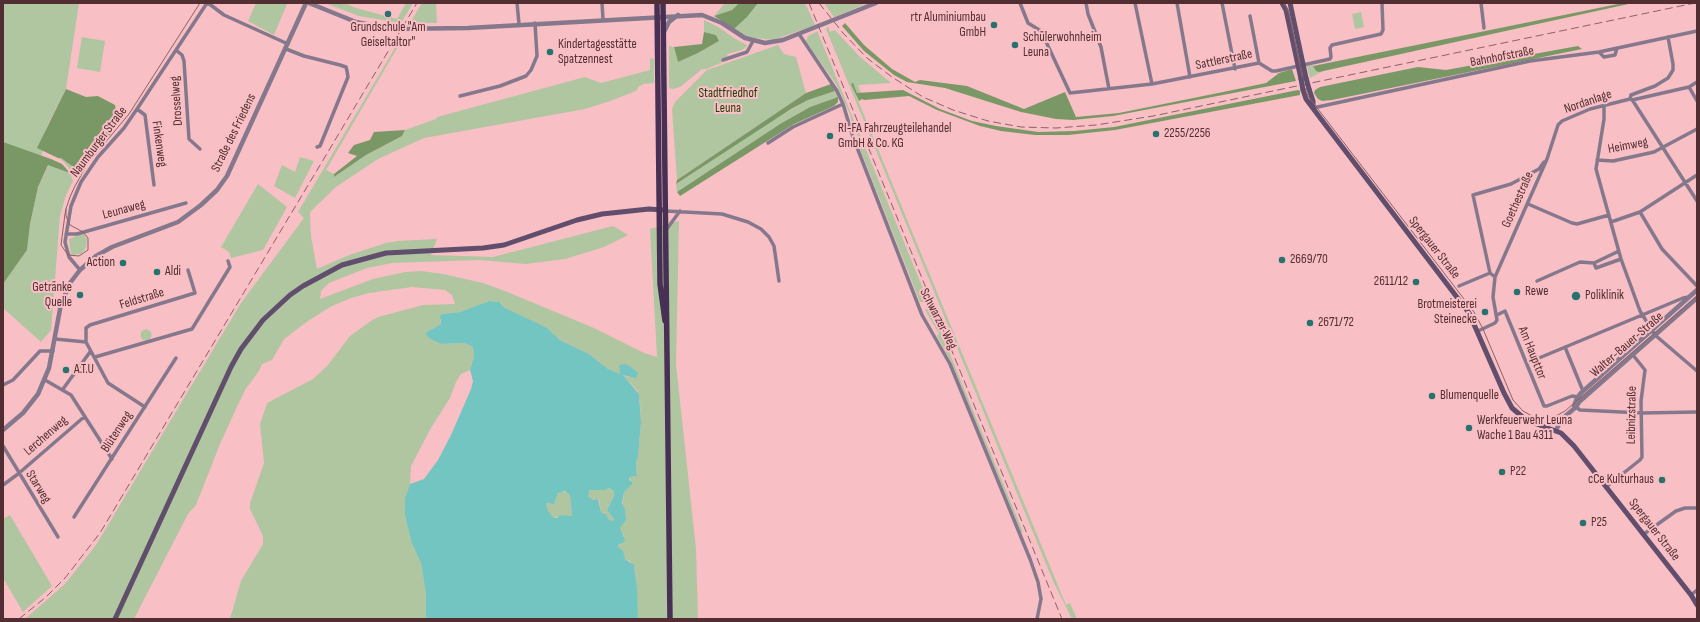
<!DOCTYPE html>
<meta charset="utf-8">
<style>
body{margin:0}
#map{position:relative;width:1700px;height:622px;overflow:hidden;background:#f8bfc4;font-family:"Sofia Sans Condensed",sans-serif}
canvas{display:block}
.frame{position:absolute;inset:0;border:4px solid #522d31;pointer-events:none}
</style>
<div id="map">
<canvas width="1700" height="622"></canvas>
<div class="frame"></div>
</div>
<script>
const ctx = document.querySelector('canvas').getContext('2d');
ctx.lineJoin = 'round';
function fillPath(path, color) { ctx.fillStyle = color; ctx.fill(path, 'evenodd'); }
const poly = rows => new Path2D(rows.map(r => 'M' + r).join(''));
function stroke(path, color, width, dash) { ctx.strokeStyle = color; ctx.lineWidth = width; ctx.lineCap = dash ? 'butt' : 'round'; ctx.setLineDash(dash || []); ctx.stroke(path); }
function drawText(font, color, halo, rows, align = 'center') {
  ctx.font = font + ' "Sofia Sans Condensed",sans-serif'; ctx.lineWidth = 4; ctx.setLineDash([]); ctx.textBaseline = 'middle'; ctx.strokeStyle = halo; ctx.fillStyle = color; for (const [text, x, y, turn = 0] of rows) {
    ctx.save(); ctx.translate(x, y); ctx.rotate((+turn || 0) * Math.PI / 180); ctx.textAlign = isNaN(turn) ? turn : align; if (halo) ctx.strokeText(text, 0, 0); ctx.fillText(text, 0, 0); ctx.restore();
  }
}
fillPath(poly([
 [3,3,79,3,66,89,46,129,44,147,40,160,3,143],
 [256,3,287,4,274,35,248,21],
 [325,3,344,3,356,8,397,19,406,3,413,3,401,23,359,16],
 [422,3,436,3,437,23,410,23],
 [725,3,739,3,732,10,714,16],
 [758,3,805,3,815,25,773,40,748,37,734,29,747,17],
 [824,3,862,3,863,5,834,17],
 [1361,12,1364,27,1355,29,1352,14],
 [704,20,720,28,734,38,747,45,747,46,742,50,727,54,728,57,722,59,723,62,706,69,702,69,680,87,673,89,669,88,669,46,674,47,678,62,698,53,719,41,716,35,704,32],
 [828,26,830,32,835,30,859,56,891,83,858,85,861,93,857,93,853,84,857,98,1066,605,1070,603,1077,619,1072,619,1053,581,826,29],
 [818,31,818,33,1023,532,1021,533,951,362,937,336,939,334,925,310,929,308,926,302,920,302,857,141,858,136,853,129,850,114,836,84,807,43,806,41,808,36],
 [402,36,403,38,326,170,334,174,334,177,366,155,402,136,405,130,436,119,437,117,585,77,601,83,650,70,650,58,654,59,654,83,644,84,639,86,636,91,610,101,585,109,424,138,378,159,336,187,310,212,311,236,317,269,349,255,386,243,398,241,437,239,431,255,493,257,613,226,628,235,604,247,565,259,526,264,479,260,392,263,367,268,329,283,321,291,320,299,373,279,405,272,421,271,443,274,483,283,505,291,594,328,644,353,657,357,650,229,679,221,676,364,696,549,698,619,638,619,635,570,630,561,625,559,618,547,624,537,620,528,624,492,630,482,630,477,636,476,637,472,636,462,638,457,641,422,640,402,638,391,623,375,629,377,634,370,631,367,619,368,621,373,619,374,608,369,589,354,560,340,549,330,505,308,501,304,494,301,460,312,442,314,440,319,441,324,425,333,441,344,464,343,469,345,473,347,474,357,470,370,461,374,456,382,450,398,431,428,411,466,410,484,405,498,405,516,411,538,420,557,426,594,426,616,429,619,230,619,241,581,263,544,263,536,250,509,250,503,264,463,260,424,267,403,313,379,328,365,350,336,371,321,378,317,423,305,455,304,452,295,445,290,412,287,369,293,351,298,330,307,308,321,284,339,272,360,262,364,259,371,245,390,236,409,220,444,196,505,188,514,134,619,25,619,65,584,96,545,241,303,304,218,298,212],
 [82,37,105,41,100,72,77,68],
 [778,45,784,54,796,57,806,93,677,180,672,109,675,102,707,70],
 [1313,65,1316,71,1325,70,1310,78,1307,66],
 [835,91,838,97,810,107,780,124,677,192,676,184,776,118,808,100],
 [300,157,314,161,295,198,274,186,282,165,295,172],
 [58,158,61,158,80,172,77,178,63,161],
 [49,164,70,173,73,181,66,195,60,216,51,330,41,342,3,308,3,284,27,250,30,224,38,187],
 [258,184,287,207,263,250,231,258,229,252,221,247],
 [83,233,87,239,86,248,81,254,71,255,69,239],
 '140.5 335a5.5 5.5 0 1 1 11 0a5.5 5.5 0 1 1-11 0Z',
 [609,488,614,491,614,496,607,510,614,519,613,521,609,520,605,513,601,512,599,499,593,500,588,496,590,490,605,490],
 [560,492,567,492,570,495,572,515,571,517,562,515,554,518,548,511,546,504,555,502,557,495],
 [10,515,52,586,23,612,3,578,3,519]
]), '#b0c6a1');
fillPath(poly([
 [739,3,758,3,747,17,734,29,714,16,732,10],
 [1623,3,1633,3,1319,72,1316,71,1313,66],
 [845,23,864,45,892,69,915,82,920,80,967,86,1024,109,1065,92,1076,117,1119,113,1228,91,1266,83,1279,73,1292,69,1296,81,1113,116,1073,120,1056,119,1021,112,945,88,907,82,894,75,864,51,842,26],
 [704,32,716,35,719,41,698,53,678,62,674,47,702,44],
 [1578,46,1582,49,1332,100,1322,101,1318,99,1314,93,1315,90,1320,87,1418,67,1446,70],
 [853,83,857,93,903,90,940,109,972,121,996,126,1038,132,1074,131,1114,127,1298,90,1300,91,1300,95,1115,130,1068,135,1035,135,1001,131,980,126,937,110,909,96,864,100,862,99,859,101,851,84],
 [831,84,835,91,808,100,791,109,676,184,677,180,806,93],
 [66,89,86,97,98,96,115,105,117,117,116,127,80,172,61,158,58,158,37,148],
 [838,97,838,102,834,106,794,124,680,196,677,192,780,124,810,107],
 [405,130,402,136,366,155,334,177,334,174,357,156,348,153,354,145,370,140,374,132],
 [3,142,51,159,62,164,70,173,48,165,38,187,30,224,27,250,3,284]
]), '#7a9865');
fillPath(poly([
 [490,301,499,302,505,308,547,328,560,340,589,354,608,369,620,374,619,365,625,364,631,367,638,373,636,378,623,375,639,394,641,422,638,457,636,462,637,476,630,477,629,480,633,483,624,492,622,503,625,510,626,520,620,528,625,540,623,543,619,544,618,547,623,551,625,559,634,565,637,588,638,619,429,619,426,617,426,594,421,563,412,543,405,516,405,498,410,484,424,479,438,460,451,435,471,389,473,381,470,370,474,357,473,347,469,345,464,343,441,344,429,338,425,333,441,324,440,316,442,314,460,312],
 [609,488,614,491,614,496,607,510,614,519,613,521,609,520,606,514,601,512,598,499,593,500,588,496,590,490,605,490],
 [565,491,570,495,572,516,560,515,557,518,554,518,548,511,546,504,548,503,554,504,558,493]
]), '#73c5c2');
stroke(poly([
 [208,3,224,15,288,44],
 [517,3,519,24],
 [602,3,603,19],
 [1020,3,1028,23,1041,31,1070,93,1152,84,1259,63,1272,71,1276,71,1330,59,1331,57,1330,48,1332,45,1381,34,1383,30,1382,3],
 [1086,3,1088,14,1101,47,1109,89],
 [1135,3,1152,84],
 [1177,3,1190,77],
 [1222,3,1235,69],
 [1481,3,1484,28],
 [1250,16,1259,63],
 [799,34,837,91,843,104,853,137,922,315,950,364,1030,559,1038,582,1041,599,1037,619],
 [286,49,304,56,340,65,346,67,347,71,348,77,333,114,320,146,317,147],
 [176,50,182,55,184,61,189,139,200,149],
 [1599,52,1604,57,1615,55,1617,48],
 [723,60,747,52,753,41],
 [1689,87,1697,101],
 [460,96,500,86,526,76,531,70,537,56,535,23],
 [1632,100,1689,87,1697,82],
 [1633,101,1697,201],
 [1604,106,1604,119,1596,169,1621,259,1640,311,1655,335,1697,371],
 [1313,108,1530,61,1599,52,1697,31],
 [137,109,145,115,154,185],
 [768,143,793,127,843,104],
 [1597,160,1613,161,1654,152,1697,129],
 [1528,204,1572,223,1577,224,1609,215],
 [666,211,722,214,748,222,761,229,769,237,774,246,779,281],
 [1640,212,1662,249,1697,286],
 [1611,222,1640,212,1697,175],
 [666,230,680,211],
 [66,234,77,234,186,203],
 [1594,263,1619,251],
 [80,270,69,257,65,242,71,206,81,182,98,157,124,128,137,109,207,3],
 [1490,273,1473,195,1511,184,1539,169,1544,162],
 [1495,277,1547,159,1558,125,1562,121,1590,109,1630,99,1631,95,1655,86,1668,78,1673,70,1673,64,1668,37],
 [1537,281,1580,262,1594,263,1596,268,1621,259],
 [1459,286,1490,273,1495,277,1493,297,1497,320,1495,323,1478,331],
 [1497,315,1505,311,1544,406,1547,406,1572,396,1578,397],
 [55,339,86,342,108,383,145,407],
 [86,342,86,328,90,325,195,293,188,270],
 [1565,347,1583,391],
 [95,357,192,329,230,267,228,261],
 [1539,358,1683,298,1689,297],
 [45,380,71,395,112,459],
 [3,385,13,380,40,351,53,351],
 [63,389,90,352],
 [1576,407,1580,410,1642,413,1697,412],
 [3,446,58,537],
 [3,485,18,474,84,417],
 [1606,487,1640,460,1642,457,1641,401,1645,370,1633,355],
 [74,517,176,358],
 [1644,534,1676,511,1685,508,1697,508],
 [1691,595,1697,590]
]), '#85788d', 3.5);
stroke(poly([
 [309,3,356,22,392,29,468,28,702,15,722,23,745,38,765,43,783,40,876,3],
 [664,32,669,22,678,15],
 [1574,406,1577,398,1581,393,1697,290],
 [3,430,23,413,38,394,49,368,61,304,70,283,80,270,96,256,112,247,178,222,201,205,217,190,227,176,306,3],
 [1556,430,1562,419,1576,407,1579,402,1697,298]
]), '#85788d', 4.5);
stroke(poly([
 [1282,3,1286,10,1301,79],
 [1290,3,1306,78],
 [1309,89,1313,101,1313,108],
 [1303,90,1306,99,1321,119,1469,313,1504,393,1512,408,1526,420,1561,433,1574,446,1691,595,1697,605],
 [115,619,231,367,241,349,263,320,290,295,303,286,342,265,386,253,483,248,504,245,577,220,602,214,649,209,663,210]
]), '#614e6d', 5);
stroke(poly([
 [657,3,660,284,665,321],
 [663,3,670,619]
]), '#483055', 5.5);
stroke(poly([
 [1284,3,1289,13,1304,86,1308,96,1474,312,1483,329,1513,400,1523,411,1534,417,1542,418,1554,417,1565,411,1697,296],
 [66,209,66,216,70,225,83,232,88,238,88,250,79,256,68,255,61,245,65,214,66,209,70,197,75,186,88,163,129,114,200,3]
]), '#8d6165', 1);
stroke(poly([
 [809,3,1062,619],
 [819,3,843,33,867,58,892,77,923,97,953,110,988,121,1021,127,1056,128,1096,125,1153,116,1695,3],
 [19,619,46,597,65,578,100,533,417,3]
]), '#8d6165', 1, [8, 4]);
stroke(poly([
 [1306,78,1309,89],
 [1301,79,1303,90]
]), '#614e6d', 5);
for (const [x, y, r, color] of [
 [388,14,4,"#27716f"],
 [994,25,4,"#27716f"],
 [1015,45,4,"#27716f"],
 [550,52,4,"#27716f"],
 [1156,134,4,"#27716f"],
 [830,136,4,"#27716f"],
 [1282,260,4,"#27716f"],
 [123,263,4,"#27716f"],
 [157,272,4,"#27716f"],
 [1416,282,4,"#27716f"],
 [1517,292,4,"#27716f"],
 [80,295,4,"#27716f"],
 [1576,296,5,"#27716f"],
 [1485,312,4,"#27716f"],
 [1310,323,4,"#27716f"],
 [66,370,4,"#27716f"],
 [1432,396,4,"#27716f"],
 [1469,428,4,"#27716f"],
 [1502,472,4,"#27716f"],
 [1662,480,4,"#27716f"],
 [1583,523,4,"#27716f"]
]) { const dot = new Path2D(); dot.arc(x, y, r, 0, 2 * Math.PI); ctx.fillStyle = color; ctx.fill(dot); stroke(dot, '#f8bfc4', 1.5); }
drawText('13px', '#522d31', '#f8bfc4', [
 ["rtr Aluminiumbau",986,18,"right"],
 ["GmbH",986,33,"right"],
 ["Grundschule \"Am",388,28,"center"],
 ["Geiseltaltor\"",388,43,"center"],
 ["Schülerwohnheim",1023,38],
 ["Leuna",1023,53],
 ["Kindertagesstätte",558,45],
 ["Spatzennest",558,60],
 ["RI-FA Fahrzeugteilehandel",838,129],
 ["GmbH & Co. KG",838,144],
 ["2255/2256",1164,134],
 ["2669/70",1290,260],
 ["Action",115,263,"right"],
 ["Aldi",165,272],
 ["2611/12",1408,282,"right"],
 ["Getränke",72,288,"right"],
 ["Quelle",72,303,"right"],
 ["Rewe",1525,292],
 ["Poliklinik",1585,296],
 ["Brotmeisterei",1477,305,"right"],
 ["Steinecke",1477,320,"right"],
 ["2671/72",1318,323],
 ["A.T.U",74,370],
 ["Blumenquelle",1440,396],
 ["Werkfeuerwehr Leuna",1477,421],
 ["Wache 1 Bau 4311",1477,436],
 ["P22",1510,472],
 ["cCe Kulturhaus",1654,480,"right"],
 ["P25",1591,523]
], 'left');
drawText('13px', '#522d31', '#f8bfc4', [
 ["Bahnhofstraße",1502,57,-11],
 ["Sattlerstraße",1224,60,-12],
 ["Drosselweg",177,101,-94],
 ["Nordanlage",1588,102,-19],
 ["Straße des Friedens",234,133,-64],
 ["Naumburger Straße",99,142,-53],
 ["Finkenweg",159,144,82],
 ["Heimweg",1628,146,-11],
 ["Goethestraße",1518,200,-66],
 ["Leunaweg",124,210,-15],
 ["Spergauer Straße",1434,248,52],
 ["Feldstraße",142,299,-17],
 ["Schwarzer Weg",938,319,63],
 ["Walter-Bauer-Straße",1627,345,-41],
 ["Am Haupttor",1532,353,68],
 ["Leibnizstraße",1632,415,-89],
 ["Blütenweg",117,432,-57],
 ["Lerchenweg",46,436,-41],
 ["Starweg",38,487,58],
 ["Spergauer Straße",1654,530,52]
]);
drawText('13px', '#223e04', '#f8bfc4', [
 ["Stadtfriedhof",728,94],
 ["Leuna",728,109]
]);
</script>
